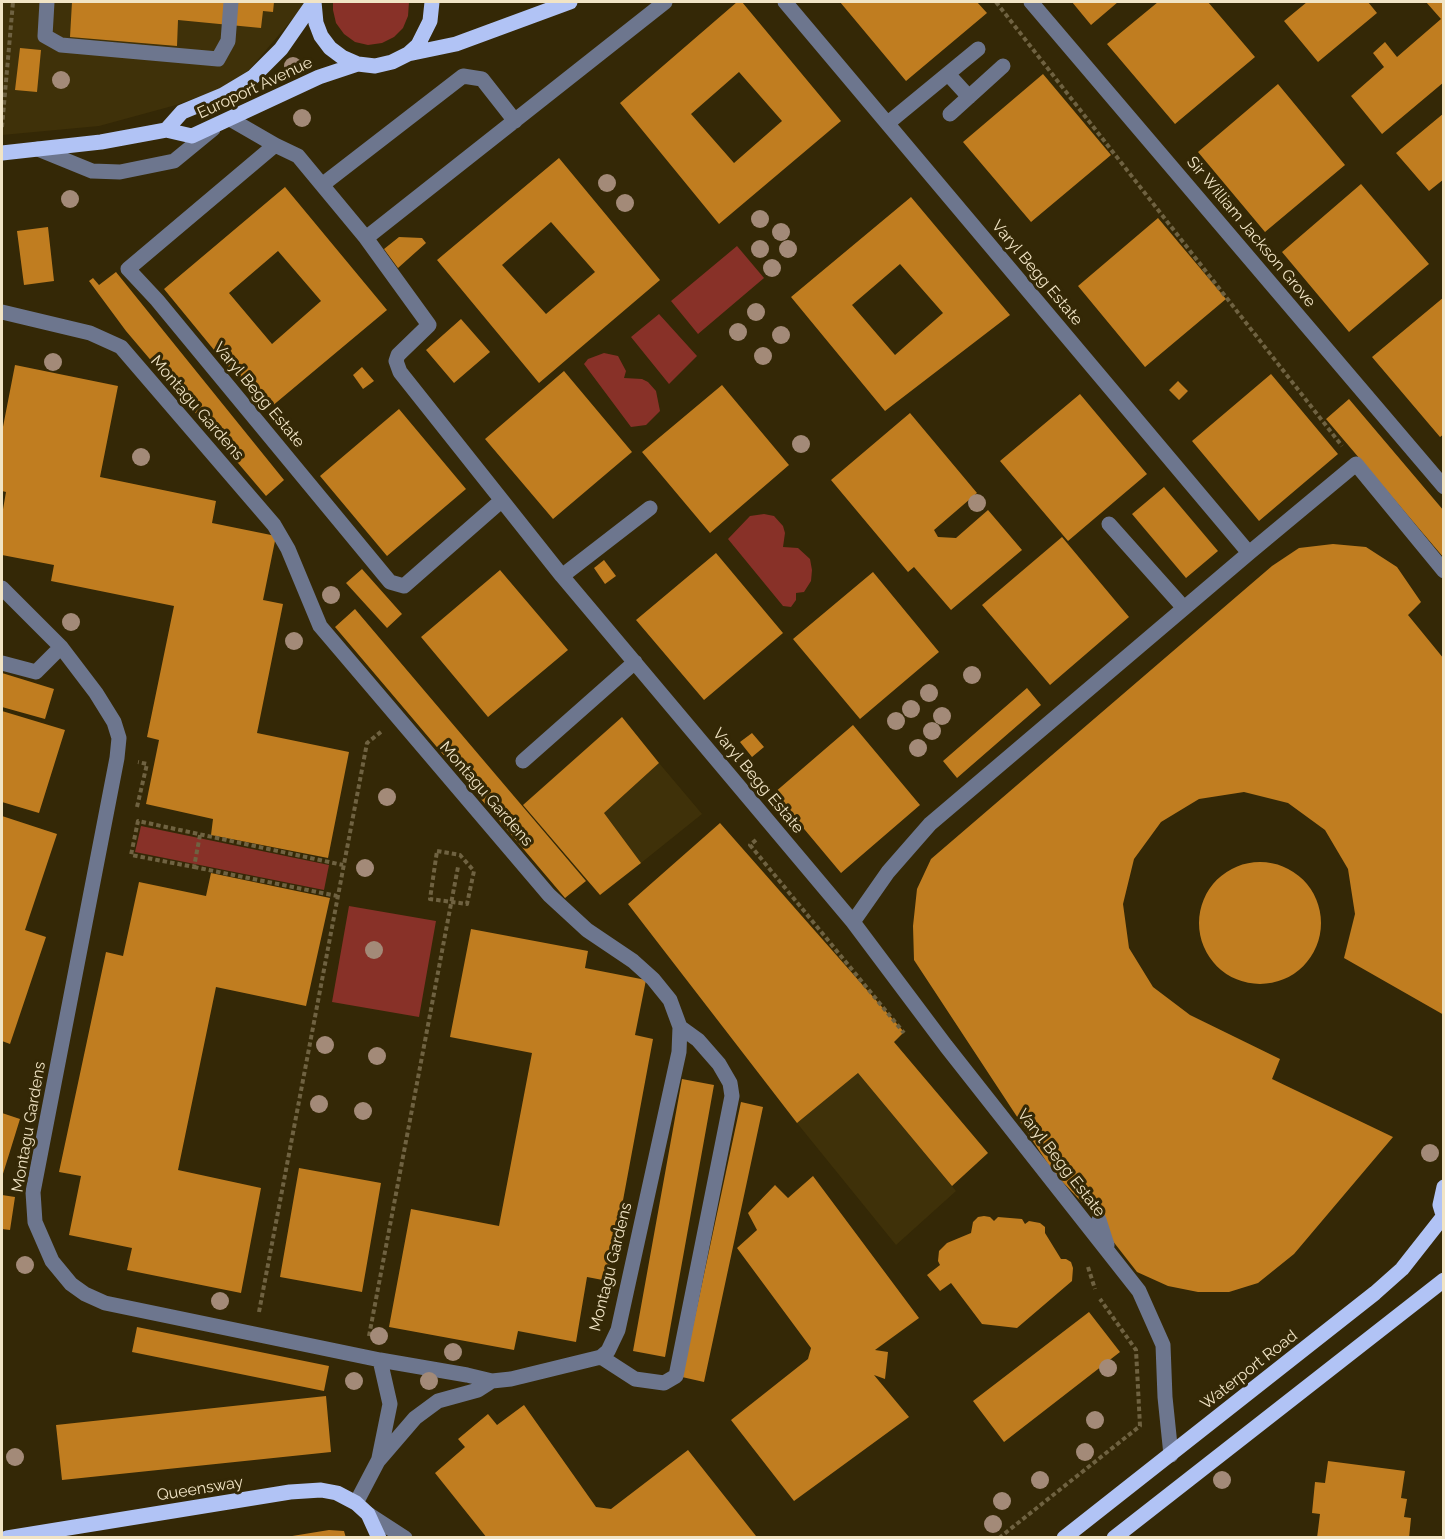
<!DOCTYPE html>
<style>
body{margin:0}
#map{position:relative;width:1445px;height:1539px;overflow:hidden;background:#342806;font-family:Raleway,sans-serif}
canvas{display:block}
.frame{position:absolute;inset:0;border:3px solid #f1e4c5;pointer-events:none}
</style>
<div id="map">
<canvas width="1445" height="1539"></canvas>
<div class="frame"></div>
</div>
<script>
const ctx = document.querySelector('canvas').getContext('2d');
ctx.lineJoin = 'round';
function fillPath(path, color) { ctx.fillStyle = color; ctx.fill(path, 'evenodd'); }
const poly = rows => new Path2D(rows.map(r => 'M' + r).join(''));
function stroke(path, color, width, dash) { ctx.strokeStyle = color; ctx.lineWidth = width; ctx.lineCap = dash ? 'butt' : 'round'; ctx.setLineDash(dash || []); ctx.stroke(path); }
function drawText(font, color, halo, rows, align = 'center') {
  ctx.font = font + ' Raleway,sans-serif'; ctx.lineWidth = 6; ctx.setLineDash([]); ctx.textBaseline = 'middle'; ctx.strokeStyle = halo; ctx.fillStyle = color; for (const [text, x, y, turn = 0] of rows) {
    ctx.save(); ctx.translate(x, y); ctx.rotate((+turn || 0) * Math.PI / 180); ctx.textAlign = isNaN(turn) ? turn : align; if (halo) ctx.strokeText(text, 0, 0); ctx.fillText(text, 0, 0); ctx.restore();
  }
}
fillPath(poly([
 [2,2,307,2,249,70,220,89,176,105,99,126,2,135],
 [659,763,702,814,641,863,604,813],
 [858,1073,956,1191,896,1245,797,1123]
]), '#3f3109');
fillPath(poly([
 [333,2,409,2,408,16,403,28,394,37,382,43,368,45,355,42,344,34,336,23,333,10],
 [737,246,764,278,698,334,671,301],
 [659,314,697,356,669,384,631,337],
 [604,353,618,356,626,371,624,378,642,379,648,382,656,391,660,411,646,425,631,427,584,364,588,359],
 [764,514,774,516,783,526,785,533,783,547,798,548,810,559,812,570,811,581,804,592,796,593,796,600,791,607,783,606,728,539,750,516],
 [141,826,329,865,324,890,135,852],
 [349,906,436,921,419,1017,332,1002]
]), '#883128');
fillPath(poly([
 [72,2,274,2,273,12,263,11,261,28,178,20,177,46,70,37],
 [737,2,742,2,841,121,719,224,620,103],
 [739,72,782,121,734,163,691,114],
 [840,2,977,2,987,13,906,81],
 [1072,2,1118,2,1091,25],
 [1158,2,1208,2,1255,57,1175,124,1107,44],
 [1307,2,1368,2,1377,13,1318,62,1284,21],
 [1426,2,1444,2,1444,82,1382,134,1351,96,1384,67,1373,53,1385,42,1397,57,1441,19],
 [20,48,41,50,37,92,15,90],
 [1043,74,1111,155,1031,222,963,142],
 [1278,84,1345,165,1265,232,1198,152],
 [1444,113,1444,179,1429,191,1396,153],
 [559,158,660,280,539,383,437,260],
 [551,222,595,272,546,314,502,265],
 [1361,184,1429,264,1349,332,1282,252],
 [285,187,387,310,265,412,164,289],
 [278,251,321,301,272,344,229,293],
 [911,197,1010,315,885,411,791,297],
 [900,264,943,313,895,355,852,305],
 [1158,218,1226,299,1145,367,1078,286],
 [48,227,54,281,24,285,17,231],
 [399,237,422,238,426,243,398,268,384,249],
 [116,272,284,480,266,496,126,331,89,281,93,278,99,285],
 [1444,297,1444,434,1440,437,1372,357],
 [461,319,490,352,454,383,426,350],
 [15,365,118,386,100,477,216,501,212,523,276,536,263,600,283,604,257,733,349,752,328,858,211,835,213,819,146,804,159,740,147,737,174,606,51,581,54,565,2,555,2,515,6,492,2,491,2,432],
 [362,367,374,381,363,389,353,375],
 [564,371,632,452,553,519,485,439],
 [1271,374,1338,454,1259,521,1192,441],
 [1178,381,1188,391,1179,400,1169,390],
 [722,385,789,465,710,533,642,452],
 [1080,394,1147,474,1068,541,1000,461],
 [1349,399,1444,511,1444,558,1326,419],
 [399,409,466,489,387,556,320,476],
 [910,413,977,493,934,530,938,537,956,538,988,510,1022,550,951,610,914,567,908,572,831,480],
 [1164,487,1218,551,1186,578,1132,514],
 [1062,537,1129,617,1050,685,982,605],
 [1333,544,1366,547,1397,567,1421,602,1408,615,1444,659,1444,1015,1344,958,1355,914,1348,869,1325,830,1288,803,1244,792,1199,799,1161,822,1134,859,1123,904,1129,948,1153,987,1190,1015,1280,1059,1272,1079,1393,1137,1294,1254,1258,1283,1229,1292,1198,1292,1168,1286,1137,1272,1112,1240,1099,1220,1054,1173,914,960,913,926,917,889,931,859,1272,566,1299,548],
 [716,553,783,633,704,700,636,620],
 [604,560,616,576,605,584,594,568],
 [362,569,402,614,387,628,346,583],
 [500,570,568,650,488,717,421,637],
 [873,572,939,652,860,719,793,639],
 [355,609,586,881,565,898,335,627],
 [2,673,54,689,45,719,2,707],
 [1027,688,1041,705,957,778,943,761],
 [2,711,65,730,39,813,2,802],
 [622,717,659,763,604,813,641,863,600,895,523,805],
 [853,725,920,805,841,873,774,793],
 [752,733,764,747,752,757,740,742],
 [2,816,57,834,25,930,46,937,10,1044,2,1041],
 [720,823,904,1032,894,1042,988,1153,952,1186,858,1073,797,1123,628,904],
 '1199 923a61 61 0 1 1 122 0a61 61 0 1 1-122 0Z',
 [211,873,330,898,306,1006,216,987,178,1170,261,1188,241,1293,127,1270,132,1248,69,1235,81,1176,59,1172,106,952,123,956,139,882,206,896],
 [471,929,588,951,585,968,646,980,635,1035,653,1039,608,1281,587,1277,576,1342,518,1331,514,1350,389,1327,411,1209,499,1226,532,1053,450,1037],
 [682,1079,714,1085,665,1357,633,1351],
 [741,1102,763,1107,704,1382,682,1377],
 [2,1113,20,1119,2,1177],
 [299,1168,381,1183,362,1292,280,1277],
 [813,1176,919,1318,875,1350,888,1352,885,1379,874,1375,909,1417,794,1501,731,1420,808,1359,811,1348,737,1248,757,1230,748,1213,775,1185,788,1198],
 [2,1195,15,1197,10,1230,2,1229],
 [984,1216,990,1217,994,1221,998,1217,1022,1219,1025,1224,1029,1221,1040,1223,1045,1227,1045,1233,1061,1259,1066,1259,1071,1262,1073,1268,1072,1281,1017,1328,982,1324,951,1283,940,1291,927,1275,940,1265,938,1261,939,1251,947,1243,971,1233,973,1222,978,1217],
 [1089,1312,1120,1352,1004,1442,973,1401],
 [137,1327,329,1366,324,1391,132,1352],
 [326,1396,331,1452,62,1480,56,1425],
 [524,1405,596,1507,611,1509,688,1450,756,1536,487,1538,435,1473,465,1447,458,1439,488,1414,497,1425],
 [1328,1461,1405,1471,1401,1498,1407,1499,1404,1517,1411,1518,1409,1538,1317,1538,1320,1514,1312,1513,1315,1482,1325,1483],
 [329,1530,344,1531,346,1538,280,1538]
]), '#c07d20');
stroke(poly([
 [996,2,1342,446],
 [2,127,13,2],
 [137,807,147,764,138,762],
 [200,835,194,867,131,855,138,821,343,865],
 [756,840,750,845,904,1033],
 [437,851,460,855,474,871,467,904,430,899,437,851],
 [194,867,337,896],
 [1088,1267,1095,1289],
 [259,1312,367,743,382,731],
 [369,1336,458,867],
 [999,1538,1140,1426,1136,1350,1100,1299]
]), '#6f6241', 4, [4.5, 3]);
stroke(poly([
 [47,2,45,36,61,45,218,59,228,41,231,2],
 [785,2,1249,553,930,824,888,872,853,922],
 [1031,2,1444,487],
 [948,74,969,97],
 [950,114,1003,66],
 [230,119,275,145,298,156,366,238,429,325,398,355,396,361,400,372,562,576,853,922,946,1046,1139,1291,1163,1345,1165,1397,1171,1455],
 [888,123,978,49],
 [275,145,128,269,157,300,390,582,404,586,501,501],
 [38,149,92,171,120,172,174,161,213,129],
 [322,185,463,76,482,79,515,121],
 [366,238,665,2],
 [2,312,90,333,121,347,274,525,288,549,320,626,549,895,587,930,633,961,653,979,670,1000,680,1027,679,1052,618,1330,608,1351,601,1357,511,1379,492,1381,478,1390,438,1401,415,1418,378,1461,356,1503],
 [1109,524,1184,608],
 [1249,553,1356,464,1444,571],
 [562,576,650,508],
 [2,588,61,647,96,693,114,722,119,738,117,758,33,1192,35,1222,52,1261,71,1284,85,1294,105,1303,380,1360,390,1404,379,1458],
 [2,663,36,672,61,647],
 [523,761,635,662],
 [1099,1220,1107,1245],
 [601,1357,635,1379,664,1383,676,1376,732,1096,730,1083,719,1064,698,1040,680,1027],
 [380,1360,467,1375,492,1381],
 [368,1514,405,1538]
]), '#6d768e', 15);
stroke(poly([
 [314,2,316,23,321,36,330,48,342,57,358,64,375,66,392,62,408,54,418,45,430,21,432,2],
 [408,54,456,44,570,2],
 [166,130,182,112,223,95,253,77,281,49,313,3],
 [2,153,101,142,166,130,192,136,319,77,358,64],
 [1444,1187,1440,1205,1444,1218],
 [7,1538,290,1492,321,1490,337,1493,356,1503,368,1514,379,1538],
 [1064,1538,1375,1293,1402,1269,1443,1217],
 [1114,1538,1444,1280]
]), '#b1c3f5', 15);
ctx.fillStyle = '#a38a78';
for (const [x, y] of [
 [293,66],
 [61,80],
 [302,118],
 [607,183],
 [70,199],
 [625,203],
 [760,219],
 [781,232],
 [760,249],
 [788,249],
 [772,268],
 [756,312],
 [738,332],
 [781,335],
 [763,356],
 [53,362],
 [801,444],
 [141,457],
 [977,503],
 [331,595],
 [71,622],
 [294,641],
 [972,675],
 [929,693],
 [911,709],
 [942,716],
 [896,721],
 [932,731],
 [918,748],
 [387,797],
 [365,868],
 [374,950],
 [325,1045],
 [377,1056],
 [319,1104],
 [363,1111],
 [1430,1153],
 [25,1265],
 [220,1301],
 [379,1336],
 [453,1352],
 [1108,1368],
 [354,1381],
 [429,1381],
 [1095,1420],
 [1085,1452],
 [15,1457],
 [1040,1480],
 [1222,1480],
 [1002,1501],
 [993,1524]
]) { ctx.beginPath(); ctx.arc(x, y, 9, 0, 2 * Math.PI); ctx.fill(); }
drawText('16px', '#f1e4c5', '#342806', [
 ["Europort Avenue",255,88,-25],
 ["Sir William Jackson Grove",1251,232,50],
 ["Varyl Begg Estate",1037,273,50],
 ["Varyl Begg Estate",259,395,50],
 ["Montagu Gardens",197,408,49],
 ["Varyl Begg Estate",758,781,50],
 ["Montagu Gardens",486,794,49],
 ["Montagu Gardens",29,1127,-80],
 ["Varyl Begg Estate",1061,1163,52],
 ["Montagu Gardens",611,1267,-76],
 ["Waterport Road",1249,1370,-38],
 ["Queensway",200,1489,-9]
]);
</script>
